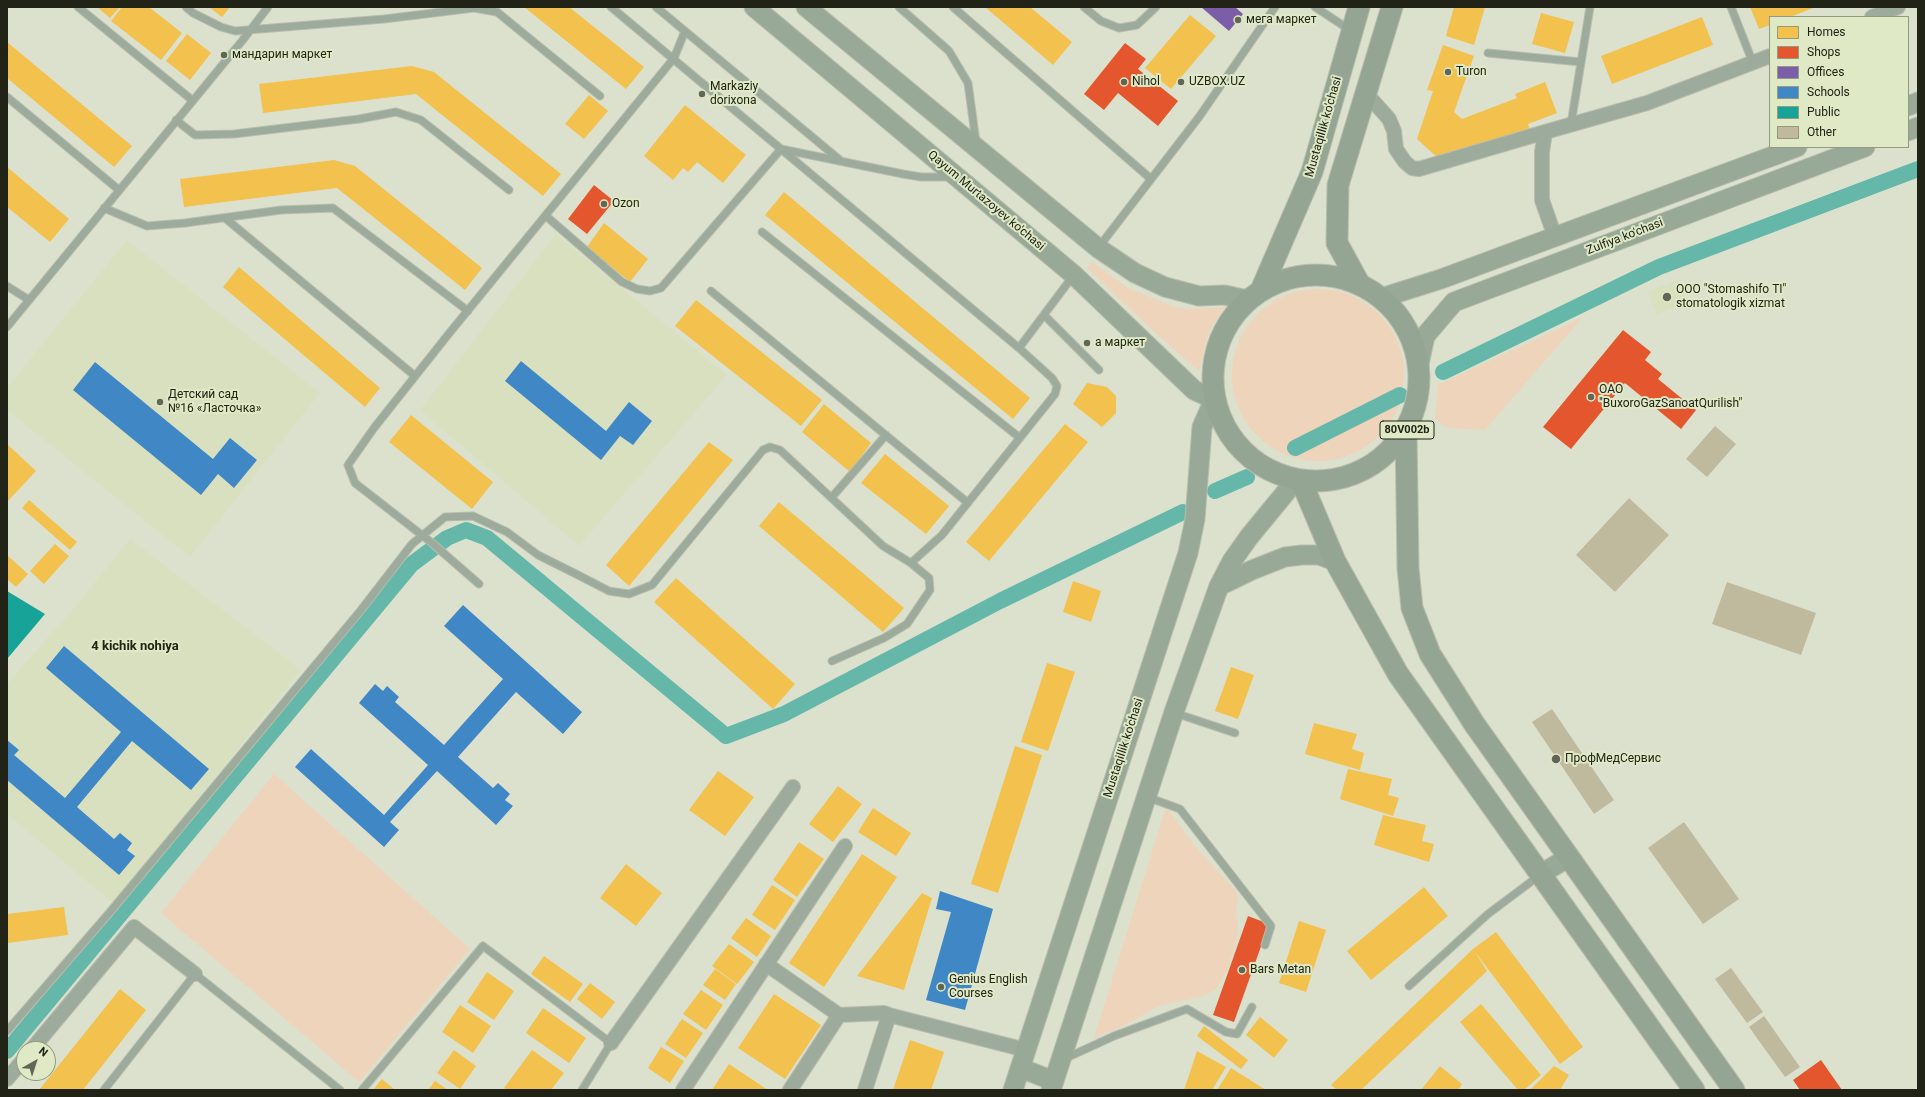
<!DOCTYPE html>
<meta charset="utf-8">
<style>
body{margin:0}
#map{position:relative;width:1925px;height:1097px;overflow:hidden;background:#dce1cd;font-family:Roboto,sans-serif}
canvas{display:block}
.frame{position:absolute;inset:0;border:8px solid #202316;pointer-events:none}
.legend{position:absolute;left:1769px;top:16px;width:140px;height:132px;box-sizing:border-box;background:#dfe9c5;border:1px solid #939a7f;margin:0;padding:5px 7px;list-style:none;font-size:12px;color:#202316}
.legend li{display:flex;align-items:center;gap:8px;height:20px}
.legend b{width:20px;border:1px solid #939a7f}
.north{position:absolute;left:16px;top:1041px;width:40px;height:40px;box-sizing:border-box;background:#dfe9c5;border:1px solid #939a7f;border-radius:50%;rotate:39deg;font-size:11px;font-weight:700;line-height:16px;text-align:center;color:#202316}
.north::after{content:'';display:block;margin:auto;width:14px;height:18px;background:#626656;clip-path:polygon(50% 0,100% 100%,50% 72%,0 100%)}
</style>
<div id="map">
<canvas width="1925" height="1097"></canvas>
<div class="frame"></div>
<ul class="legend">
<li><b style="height:11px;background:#f2c14e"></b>Homes</li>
<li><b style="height:11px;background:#e4572e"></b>Shops</li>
<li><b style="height:11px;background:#7b5ea7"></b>Offices</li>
<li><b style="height:11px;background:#3f88c5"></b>Schools</li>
<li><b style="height:11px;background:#17a398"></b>Public</li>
<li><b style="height:11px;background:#bfba9d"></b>Other</li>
</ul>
<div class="north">N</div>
</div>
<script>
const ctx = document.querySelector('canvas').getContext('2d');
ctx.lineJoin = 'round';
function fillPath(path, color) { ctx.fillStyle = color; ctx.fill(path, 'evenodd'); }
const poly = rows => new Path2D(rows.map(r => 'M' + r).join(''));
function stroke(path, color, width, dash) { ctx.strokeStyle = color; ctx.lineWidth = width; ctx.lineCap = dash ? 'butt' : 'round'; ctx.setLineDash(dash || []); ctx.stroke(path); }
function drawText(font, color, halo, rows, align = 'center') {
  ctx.font = font + ' Roboto,sans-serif'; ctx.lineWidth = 4; ctx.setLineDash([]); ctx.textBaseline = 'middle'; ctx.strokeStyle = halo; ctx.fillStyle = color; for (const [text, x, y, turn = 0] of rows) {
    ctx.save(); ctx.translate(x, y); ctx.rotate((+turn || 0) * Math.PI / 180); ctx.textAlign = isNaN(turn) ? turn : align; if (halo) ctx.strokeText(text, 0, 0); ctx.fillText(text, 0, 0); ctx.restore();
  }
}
fillPath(poly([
 [556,234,727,375,579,546,420,410],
 [127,240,320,393,190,557,7,410,7,388],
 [1678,280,1687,304,1656,314,1648,291],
 [130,539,301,670,118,897,115,905,7,814,7,684,80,601]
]), '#d8e0c0');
fillPath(poly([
 [1092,262,1128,288,1175,307,1192,309,1225,307,1211,328,1206,342,1199,371,1153,331,1087,268],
 '1232 375a86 86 0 1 1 172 0a86 86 0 1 1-172 0Z',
 [1583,317,1485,430,1448,428,1435,419,1438,385],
 [274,774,470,949,359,1082,161,913],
 [1166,807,1194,845,1236,891,1238,897,1236,910,1238,920,1237,940,1227,970,1216,989,1204,996,1159,1006,1121,1027,1094,1038]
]), '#edd4ba');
fillPath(poly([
 [97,7,120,7,110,18],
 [122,7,149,7,182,33,161,60,111,21],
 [209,7,230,7,222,17],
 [524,7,569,7,644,67,626,89],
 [985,7,1030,7,1072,42,1053,65],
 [1454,7,1485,7,1474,45,1446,36],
 [1750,7,1816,7,1790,17,1770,17,1770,25,1759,29],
 [1541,13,1574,22,1565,53,1532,44],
 [1190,15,1216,36,1171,89,1145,68],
 [1702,17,1713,45,1612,84,1601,56],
 [187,34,211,53,190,80,166,61],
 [7,42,132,146,114,167,7,78],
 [1443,45,1474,56,1454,112,1462,119,1517,98,1515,94,1545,82,1557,113,1528,124,1530,130,1488,147,1485,141,1439,159,1417,139,1433,91,1427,90],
 [412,66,434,72,561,174,543,196,416,94,263,113,259,84],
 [589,95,608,111,584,139,565,124],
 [685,105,746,155,723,183,697,162,688,172,683,168,673,180,644,156],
 [334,160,355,166,482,268,465,290,337,188,184,207,180,179],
 [7,167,69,219,50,242,7,207],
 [784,192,1030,398,1013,419,765,215],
 [604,223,648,259,630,282,587,247],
 [239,267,380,388,365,407,223,287],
 [696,300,822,400,801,426,675,326],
 [1087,383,1107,387,1116,396,1116,413,1102,427,1073,404],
 [824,404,871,443,850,472,802,432],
 [411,415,493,482,472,509,389,442],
 [1065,424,1088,442,989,561,966,542],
 [709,442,733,460,629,586,606,565],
 [7,444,36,471,7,502],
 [885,454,949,506,926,534,861,483],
 [29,500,77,542,70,550,22,508],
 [779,502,904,608,883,632,759,526],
 [55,544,69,556,44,584,30,571],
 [7,555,28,574,16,587,7,579],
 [676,578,795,684,773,709,654,602],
 [1073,581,1101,591,1091,622,1063,612],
 [1047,663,1075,672,1048,751,1021,742],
 [1231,667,1254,675,1238,719,1215,711],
 [1314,723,1357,734,1352,749,1364,753,1360,770,1305,754],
 [1015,746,1042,755,998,893,971,884],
 [1348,769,1392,779,1388,795,1399,798,1393,816,1340,799],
 [718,771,754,797,725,836,689,810],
 [838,786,862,804,833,842,809,824],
 [873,808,911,833,896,856,858,832],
 [1383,815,1426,825,1422,841,1434,844,1429,862,1374,845],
 [799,842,824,859,797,897,773,880],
 [862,854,897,877,824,987,789,963],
 [626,864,662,893,636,926,600,898],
 [772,885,795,900,775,930,752,915],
 [1424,887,1448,916,1371,980,1347,951],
 [922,893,932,898,904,990,857,976],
 [64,907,68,935,7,943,7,914],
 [746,918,771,936,757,957,731,938],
 [1299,921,1326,930,1306,992,1279,983],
 [1496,932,1583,1047,1560,1064,1475,952,1487,971,1361,1090,1337,1090,1331,1085,1473,949],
 [729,944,754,962,737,984,712,966],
 [544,956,583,984,570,1002,531,974],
 [715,969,736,984,725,1000,703,985],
 [487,972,514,991,494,1020,467,1002],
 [590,983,615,1002,602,1019,577,999],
 [120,989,146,1010,83,1090,39,1090],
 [701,990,723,1005,706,1030,683,1014],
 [774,994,821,1025,785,1079,738,1048],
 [1481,1004,1541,1075,1524,1090,1518,1090,1460,1022],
 [460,1005,491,1026,473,1053,442,1032],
 [543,1008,586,1038,569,1063,526,1033],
 [1260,1017,1288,1040,1274,1058,1246,1035],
 [682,1019,703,1033,686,1058,665,1044],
 [1204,1026,1248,1060,1241,1069,1197,1036],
 [910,1040,944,1052,931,1090,893,1090],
 [661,1047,684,1061,670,1083,648,1068],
 [454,1050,476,1066,460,1089,437,1073],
 [532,1050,564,1073,551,1090,507,1090,504,1088],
 [1197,1051,1226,1067,1212,1090,1184,1090],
 [729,1064,768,1090,712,1090],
 [1440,1066,1462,1084,1458,1090,1421,1090],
 [1554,1066,1569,1075,1560,1090,1530,1090],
 [1231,1068,1266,1090,1217,1090],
 [382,1079,395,1090,373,1090],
 [435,1081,448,1090,428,1090]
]), '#f2c14e');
fillPath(poly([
 [1125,43,1146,59,1138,69,1178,101,1158,126,1118,93,1104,110,1084,94],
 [594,185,614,201,587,234,568,219],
 [1623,330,1651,352,1645,360,1662,374,1658,379,1696,410,1681,429,1625,383,1571,449,1543,427],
 [1248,916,1269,924,1234,1022,1213,1015],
 [1821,1060,1842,1090,1800,1090,1793,1080]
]), '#e4572e');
fillPath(poly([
 [1201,7,1235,7,1243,14,1229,31]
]), '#7b5ea7');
fillPath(poly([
 [521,361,606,431,629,402,652,421,633,445,620,436,601,460,505,381],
 [95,362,213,459,230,438,257,460,234,488,218,474,201,495,73,390],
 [463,605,582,712,563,734,516,692,458,757,493,788,498,783,510,794,505,800,513,806,496,825,437,771,390,822,399,830,384,847,295,767,311,749,384,815,428,765,359,703,375,684,383,691,387,686,399,697,395,702,444,745,503,679,444,626],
 [64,646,209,769,191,790,132,741,77,807,114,839,120,833,132,843,127,850,135,856,119,875,7,780,7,740,19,750,14,755,65,798,121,732,46,668],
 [940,891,993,909,965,1010,926,1000,951,912,936,909]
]), '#3f88c5');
fillPath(poly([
 [7,591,45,614,7,659]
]), '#17a398');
stroke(poly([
 [1443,372,1659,267,1918,169],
 [1295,448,1400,395],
 [1215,491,1247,477],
 [7,1051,412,564,447,538,466,530,487,538,726,736,784,714,1000,601,1183,512]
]), '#65b8a9', 16);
fillPath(poly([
 [1715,426,1736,444,1707,477,1686,459],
 [1629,498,1669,535,1615,592,1576,555],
 [1727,582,1816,613,1801,655,1712,624],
 [1552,709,1614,800,1594,814,1532,722],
 [1684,822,1739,899,1703,924,1648,848],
 [1731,968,1763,1012,1747,1023,1715,979],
 [1764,1016,1800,1067,1785,1077,1749,1027]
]), '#bfba9d');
const lane = poly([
 [78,7,192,100],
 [186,7,193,13,221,27,235,31,384,19,474,8,497,12,600,96],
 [611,7,781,149,903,174,921,177,951,177],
 [656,7,841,161],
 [899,7,949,51,968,83,976,142],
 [953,7,1151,179],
 [1084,7,1101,21,1119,28,1137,25,1156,7],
 [1315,7,1350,30],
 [1731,7,1753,63],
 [1488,53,1581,62],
 [7,97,119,190],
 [176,120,195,135,234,134,359,119,396,112,421,120,509,190],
 [1571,124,1590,7],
 [104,208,147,226,185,223,281,210,333,208,468,311],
 [546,216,622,282,637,289,650,291,661,288,781,149,1019,348,1073,276],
 [225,218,415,376],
 [762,232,1020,438],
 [1098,248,1199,117,1275,7],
 [7,286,29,300],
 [711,291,968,503],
 [1044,315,1099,370],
 [7,327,242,41,268,7],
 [832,497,886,435],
 [479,584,432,543,355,483,348,465,374,428,447,336,674,58,685,31],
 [832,661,884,638,907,624,930,590,929,578,911,563],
 [1175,713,1235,733],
 [1147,797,1180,809,1271,926,1265,945],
 [1409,986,1488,914,1540,875],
 [7,1031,110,912,249,745,361,610,412,544,445,517,473,516,507,532,538,555,578,575,609,591,629,594,652,585,763,450,770,447,780,450,883,546,911,563,942,535,1055,394,1057,386,1052,378,1019,348],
 [1064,1059,1114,1036,1187,1009,1226,1032,1237,1034,1252,1007],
 [104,1090,195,974,340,1090],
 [362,1090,483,946,611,1043,582,1090]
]);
const street = poly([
 [1872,17,1898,7],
 [1364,96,1373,101,1389,119,1394,131,1396,149,1405,162,1412,168,1419,169,1545,132],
 [1555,237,1542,200,1542,152,1545,132,1647,103,1770,56],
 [766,964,839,1015,884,1013,889,1015],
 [611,1043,793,787],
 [32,1049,134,927,195,974],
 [7,1079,24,1059],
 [683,1090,845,846],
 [790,1090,839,1015],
 [865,1090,889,1015,1026,1050]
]);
const secondary = poly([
 [754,7,1074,275,1194,390,1213,399],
 [806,7,1098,248,1135,273,1165,287,1199,296,1225,295,1247,300],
 [1908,106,1918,102],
 [1908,131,1918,127],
 [1381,298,1441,279,1797,147],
 [1419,364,1425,336,1454,302,1865,147],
 [1219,586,1252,570,1285,557,1302,555,1319,555,1335,561],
 [1541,874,1569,857],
 [1020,1068,1054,1081],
 [1013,1090,1188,553,1195,519,1202,427,1213,402],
 [1051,1090,1174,712,1219,586,1232,561,1249,537,1295,481]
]);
const primary = poly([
 '1213 378a103 103 0 1 1 206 0a103 103 0 1 1-206 0Z',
 [1360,285,1337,243,1338,185,1392,7],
 [1262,288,1312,172,1359,7],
 [1406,431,1408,568,1412,608,1430,654,1475,725,1734,1090],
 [1302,483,1335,561,1398,674,1694,1090]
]);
stroke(lane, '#b9bdae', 9);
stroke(street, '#b9bdae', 16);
stroke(secondary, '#b9bdae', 21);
stroke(primary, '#b9bdae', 23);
stroke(lane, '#9cab9c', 7);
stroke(street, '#9cab9c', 14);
stroke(secondary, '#98aa97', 19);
stroke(primary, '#95a593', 21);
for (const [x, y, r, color] of [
 [1238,20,4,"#626656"],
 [224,55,4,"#626656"],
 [1448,72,4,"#626656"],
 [1124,82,4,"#626656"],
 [1181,82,4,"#626656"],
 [702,94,4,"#626656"],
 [604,204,4,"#626656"],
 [1667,297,5,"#626656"],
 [1087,343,4,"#626656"],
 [1591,397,4,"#626656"],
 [160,402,4,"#626656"],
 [1556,759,5,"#626656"],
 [1242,970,4,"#626656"],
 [941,987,4,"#626656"]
]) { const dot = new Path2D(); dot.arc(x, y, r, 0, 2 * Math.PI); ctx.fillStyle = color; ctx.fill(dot); stroke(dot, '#dfe9c5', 1.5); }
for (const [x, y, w] of [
 [1407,430,54]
]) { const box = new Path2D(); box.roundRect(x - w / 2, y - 9, w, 18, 3); ctx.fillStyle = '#dfe9c5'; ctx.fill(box); stroke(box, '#202316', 1); }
drawText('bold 11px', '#202316', null, [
 ["80V002b",1407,430]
]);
drawText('12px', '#202316', '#dfe9c5', [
 ["мега маркет",1246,20],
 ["мандарин маркет",232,55],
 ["Turon",1456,72],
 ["Nihol",1132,82],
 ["UZBOX.UZ",1189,82],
 ["Markaziy",710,87],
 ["dorixona",710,101],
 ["Ozon",612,204],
 ["OOO \"Stomashifo TI\"",1676,290],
 ["stomatologik xizmat",1676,304],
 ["а маркет",1095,343],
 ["ОАО",1599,390],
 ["\"BuxoroGazSanoatQurilish\"",1599,404],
 ["Детский сад",168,395],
 ["№16 «Ласточка»",168,409],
 ["ПрофМедСервис",1565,759],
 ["Bars Metan",1250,970],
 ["Genius English",949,980],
 ["Courses",949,994]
], 'left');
drawText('12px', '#202316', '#dfe9c5', [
 ["Mustaqillik ko'chasi",1324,127,-74],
 ["Qayum Murtazoyev ko'chasi",986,201,40],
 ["Zulfiya ko'chasi",1625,237,-21],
 ["Mustaqillik ko'chasi",1124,748,-72]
]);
drawText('bold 13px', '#202316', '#dfe9c5', [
 ["4 kichik nohiya",135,647]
]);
</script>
